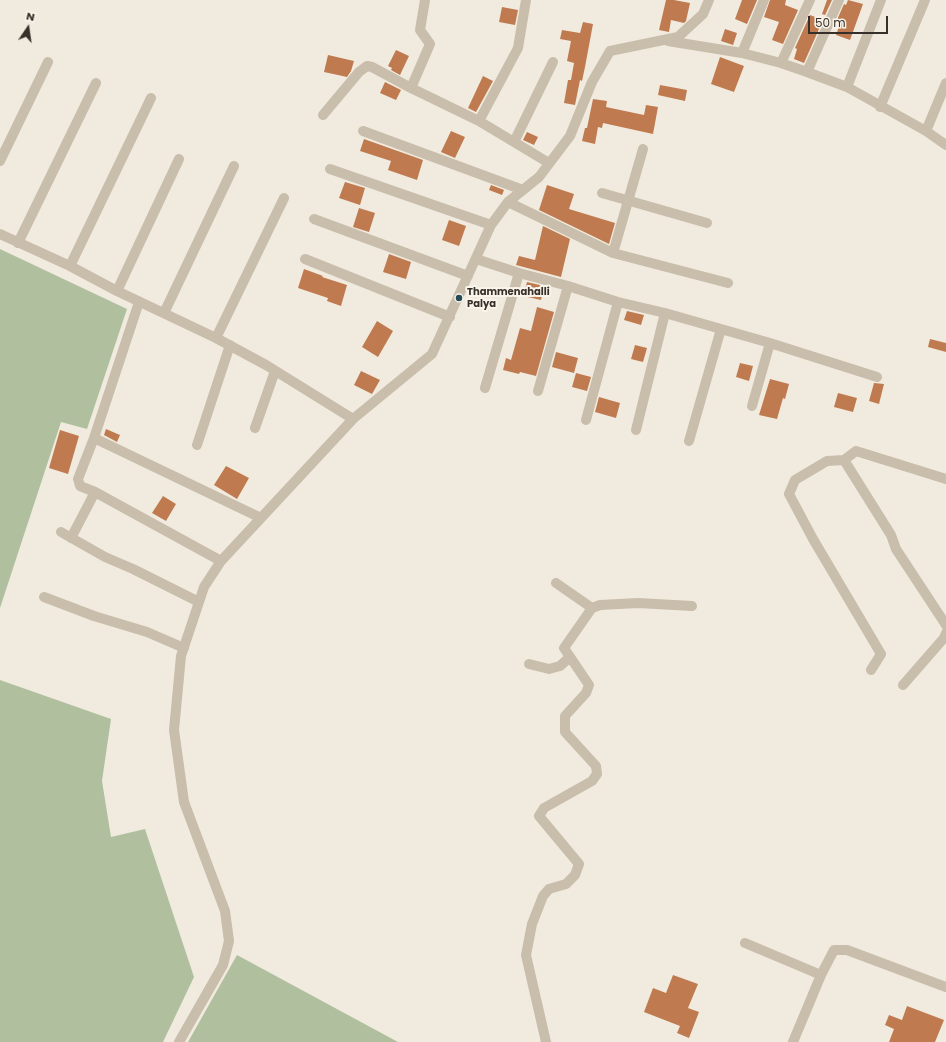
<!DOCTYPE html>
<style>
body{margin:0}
#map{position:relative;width:946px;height:1042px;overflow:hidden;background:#f1ebdf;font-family:Poppins,sans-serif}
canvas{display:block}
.north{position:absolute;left:8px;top:8px;width:40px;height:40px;-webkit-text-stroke:3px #f9f5eb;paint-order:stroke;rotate:13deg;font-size:11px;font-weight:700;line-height:16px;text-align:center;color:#37302a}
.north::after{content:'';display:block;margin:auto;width:14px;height:18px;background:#37302a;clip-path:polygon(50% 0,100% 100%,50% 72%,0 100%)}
.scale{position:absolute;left:808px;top:16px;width:80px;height:18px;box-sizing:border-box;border:2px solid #37302a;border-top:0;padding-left:5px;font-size:12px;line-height:14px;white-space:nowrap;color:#37302a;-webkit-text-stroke:3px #f9f5eb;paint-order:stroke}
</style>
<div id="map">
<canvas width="946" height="1042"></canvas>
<div class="north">N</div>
<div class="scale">50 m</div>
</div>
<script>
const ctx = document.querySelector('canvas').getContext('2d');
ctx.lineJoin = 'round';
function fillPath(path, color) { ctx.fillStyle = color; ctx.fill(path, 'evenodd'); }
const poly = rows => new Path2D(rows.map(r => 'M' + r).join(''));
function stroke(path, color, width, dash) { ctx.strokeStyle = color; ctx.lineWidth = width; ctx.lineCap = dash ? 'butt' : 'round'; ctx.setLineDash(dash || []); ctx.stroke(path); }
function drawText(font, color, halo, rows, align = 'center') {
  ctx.font = font + ' Poppins,sans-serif'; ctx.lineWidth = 4; ctx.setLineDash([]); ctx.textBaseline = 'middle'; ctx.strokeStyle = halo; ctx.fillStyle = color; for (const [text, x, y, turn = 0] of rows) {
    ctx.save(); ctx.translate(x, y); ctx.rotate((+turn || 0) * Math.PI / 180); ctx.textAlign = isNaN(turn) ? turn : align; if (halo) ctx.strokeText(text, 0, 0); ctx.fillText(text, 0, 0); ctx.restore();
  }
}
fillPath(poly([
 [0,249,127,309,87,429,61,422,0,608],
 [0,680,111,719,102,781,111,837,145,829,194,977,163,1042,0,1042],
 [237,955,398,1042,188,1042]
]), '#b0c09f');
fillPath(poly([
 [666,0,674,0,690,3,686,21,684,23,671,20,669,32,659,30],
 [742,0,757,0,747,24,735,19],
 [770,0,786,0,785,5,798,10,783,44,772,40,779,22,764,17],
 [827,0,832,0,825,15,822,14],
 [848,0,863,4,850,40,836,35,841,21,837,20,844,4,846,5],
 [502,7,518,10,515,25,499,22],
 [810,15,823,20,804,63,794,59,797,49,795,48],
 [583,22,593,24,585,67,582,81,580,80,575,105,564,103,568,80,571,80,574,63,567,61,571,41,560,39,562,30,580,33],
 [725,29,737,33,733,45,721,41],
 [396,50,409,56,400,75,391,70,392,68,388,66],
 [328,55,354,61,351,71,347,77,324,72],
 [720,57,744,66,734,92,711,84],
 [483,76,493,81,476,112,468,108],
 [385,82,401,90,396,100,380,93],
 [660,85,687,90,685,101,658,95],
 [593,99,607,101,606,107,644,115,646,105,658,107,653,134,603,123,602,128,598,127,595,144,582,141,585,128,587,128],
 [451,131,465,137,455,158,441,152],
 [527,132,538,137,534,145,523,140],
 [364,139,423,160,417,180,388,170,391,161,360,151],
 [345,182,365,188,360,205,339,198],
 [491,185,504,190,502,195,489,190],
 [547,185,574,194,569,209,615,223,609,244,539,210],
 [359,208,375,213,369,232,353,227],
 [449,220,466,226,459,246,442,240],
 [543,226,570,239,561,277,516,265,519,256,535,260],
 [389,254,411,262,406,279,383,272],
 [304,269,323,276,322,277,347,285,341,306,327,301,328,298,298,288],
 [527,282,544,286,541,300,523,296],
 [537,307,554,312,536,376,520,372,519,374,503,370,506,358,511,360,520,328,531,331],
 [627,311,644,315,641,325,624,320],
 [377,321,393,331,378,357,362,347],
 [930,339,946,343,946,352,928,347],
 [635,345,647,348,643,362,631,359],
 [556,352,578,358,574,373,552,367],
 [740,363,753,366,749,381,736,377],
 [361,371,380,380,372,394,354,385],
 [576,373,591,377,587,391,572,387],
 [770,379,789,384,785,399,783,398,777,419,759,415],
 [874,383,884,384,879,404,869,401],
 [838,393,857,398,853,412,834,407],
 [599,397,620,403,616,418,595,412],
 [106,429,120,435,117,442,104,435],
 [60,430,79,436,68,474,49,468],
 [226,466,249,478,237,499,214,485],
 [163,496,176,504,166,521,152,513],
 [673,975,698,984,688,1008,699,1012,689,1038,677,1033,680,1026,644,1012,653,988,666,993],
 [907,1006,944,1020,935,1042,889,1042,894,1029,885,1025,889,1015,902,1020]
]), '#bf7b4f');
stroke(poly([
 [668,41,742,53,781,63,807,72,847,87,926,131,946,145],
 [742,53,764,0],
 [781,63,810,0],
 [807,72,839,0],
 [847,87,881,0],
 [411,88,430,44,420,30,425,0],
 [880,107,925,0],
 [323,115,359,72,367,66,372,67,411,88,479,121,549,163],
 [479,121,518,48,526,0],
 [363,131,523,190],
 [926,131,946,83],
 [514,142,553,62],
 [0,161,48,62],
 [330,169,491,225],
 [602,193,707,223],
 [508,202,613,253,728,283],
 [314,219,468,276],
 [0,234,70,266,117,291,216,338,266,365,353,419],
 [18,243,96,83],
 [613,253,643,149],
 [305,259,450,317],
 [476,259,519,273,568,286,618,302,665,313,770,343,877,377],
 [70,266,151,98],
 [117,291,179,159],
 [139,302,94,438,78,479,80,486,95,492,221,561],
 [164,313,234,166],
 [216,338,284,198],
 [485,388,519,273],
 [538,391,568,286],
 [752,406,770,343],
 [586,420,618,302],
 [255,428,275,371],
 [636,430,665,313],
 [94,438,261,518],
 [689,441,721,329],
 [197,445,230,345],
 [844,460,891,535,896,549,946,625],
 [61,532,105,557,133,569,199,602],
 [71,538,95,492],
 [556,583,592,608],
 [44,597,94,616,147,632,184,648],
 [529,664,549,669,560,666,570,657],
 [871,670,881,654,813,539,789,494,795,480,827,461,844,460,856,451,946,479],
 [903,685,944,638,946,633],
 [745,943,821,975],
 [179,1042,223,965,229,941,225,911,184,802,174,730,181,656,204,587,221,561,353,419,432,354,491,225,508,202,539,177,570,136,592,82,610,51,678,37,703,14,709,0],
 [546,1042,526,955,532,924,543,896,549,889,566,884,575,875,579,864,539,816,544,808,592,781,597,774,596,766,565,732,565,716,586,693,589,685,564,648,592,608,600,605,638,603,692,606],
 [793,1042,821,975,834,950,847,950,946,987]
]), '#c9bdab', 10);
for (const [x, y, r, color] of [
 [459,298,4,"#224b56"]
]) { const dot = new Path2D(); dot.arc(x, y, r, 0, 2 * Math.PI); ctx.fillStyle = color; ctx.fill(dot); stroke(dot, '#f9f5eb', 1.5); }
drawText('bold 10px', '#37302a', '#f9f5eb', [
 ["Thammenahalli",467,292],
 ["Palya",467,304]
], 'left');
</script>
